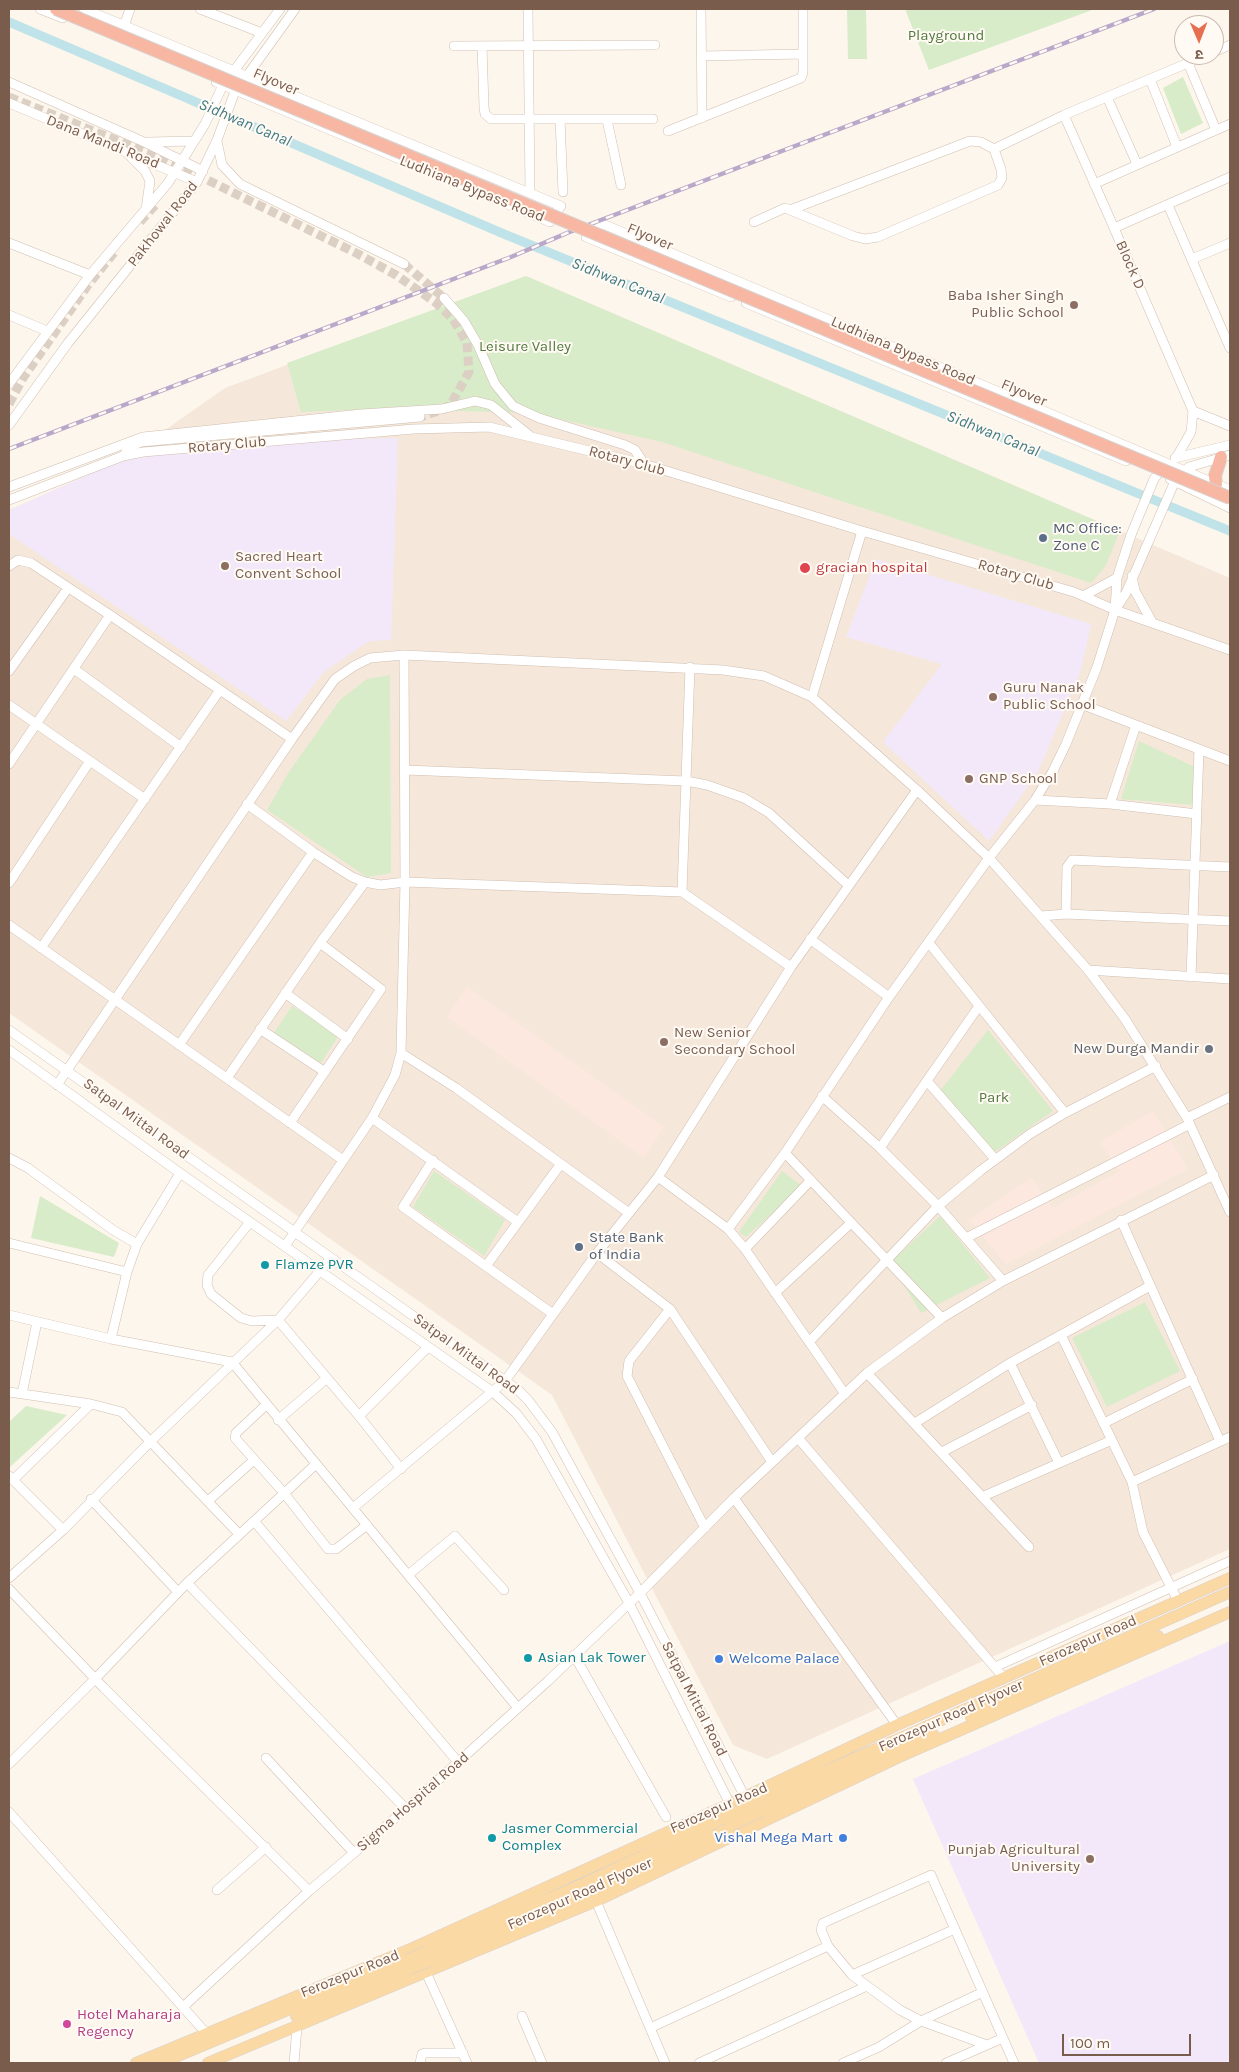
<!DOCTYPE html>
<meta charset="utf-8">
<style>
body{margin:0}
#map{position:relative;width:1239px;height:2072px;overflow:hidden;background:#fdf6ec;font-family:Karla,"Noto Sans Devanagari",sans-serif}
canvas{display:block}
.frame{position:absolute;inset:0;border:10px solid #7a5c4d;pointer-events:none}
.north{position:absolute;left:1174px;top:15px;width:50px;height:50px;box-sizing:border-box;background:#fffaf3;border:1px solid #cabbb1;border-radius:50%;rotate:179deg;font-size:14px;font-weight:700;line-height:20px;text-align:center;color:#7a5c4d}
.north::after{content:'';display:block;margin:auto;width:18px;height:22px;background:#e76f51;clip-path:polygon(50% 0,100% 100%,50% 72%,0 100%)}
.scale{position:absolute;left:1062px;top:2034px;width:129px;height:22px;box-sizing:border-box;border:2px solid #7a5c4d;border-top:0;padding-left:6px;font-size:15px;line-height:18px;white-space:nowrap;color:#7a5c4d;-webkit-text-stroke:4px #fffaf3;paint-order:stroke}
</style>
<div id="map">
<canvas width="1239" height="2072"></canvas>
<div class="frame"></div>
<div class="north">उ</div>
<div class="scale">100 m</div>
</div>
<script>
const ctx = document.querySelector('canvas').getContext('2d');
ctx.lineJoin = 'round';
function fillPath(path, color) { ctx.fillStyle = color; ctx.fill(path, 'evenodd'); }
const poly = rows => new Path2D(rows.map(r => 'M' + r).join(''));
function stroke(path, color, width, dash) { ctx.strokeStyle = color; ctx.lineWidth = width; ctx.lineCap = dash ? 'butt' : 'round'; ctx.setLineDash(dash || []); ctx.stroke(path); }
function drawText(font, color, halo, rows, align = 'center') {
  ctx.font = font + ' Karla,sans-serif'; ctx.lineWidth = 4; ctx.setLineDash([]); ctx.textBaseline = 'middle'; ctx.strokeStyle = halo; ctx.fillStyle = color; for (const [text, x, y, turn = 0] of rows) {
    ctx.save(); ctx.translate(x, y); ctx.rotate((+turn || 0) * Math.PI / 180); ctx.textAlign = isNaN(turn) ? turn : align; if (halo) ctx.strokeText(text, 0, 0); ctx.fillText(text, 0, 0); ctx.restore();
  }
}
fillPath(poly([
 [526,276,1230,578,1230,1549,767,1759,733,1745,552,1395,9,1013,9,510,124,459,225,388]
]), '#f5e8da');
fillPath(poly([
 [467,987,664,1127,644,1158,447,1017],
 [1153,1111,1188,1169,1006,1264,969,1220,1031,1178,1053,1208,1120,1171,1100,1142]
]), '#fde8e0');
fillPath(poly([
 [398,438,391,640,369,641,324,672,286,721,9,534,9,510,124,459,192,449,298,440],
 [876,559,1091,624,1081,670,1038,772,989,841,883,742,942,664,846,637],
 [1230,1641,1230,2063,1039,2063,913,1779]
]), '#f3e8fa');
fillPath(poly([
 [847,9,866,9,867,59,848,59],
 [905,9,1095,9,929,70],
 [1183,77,1203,123,1181,134,1163,88],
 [526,276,1120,531,1105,567,1091,583,662,442,532,413,381,409,301,412,287,363],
 [390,675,391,873,367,877,267,810,289,772,340,700,367,679],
 [1139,741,1195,767,1193,805,1121,799],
 [292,1006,339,1035,321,1063,274,1033],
 [988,1030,1053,1111,992,1154,939,1092],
 [434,1171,505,1220,484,1256,413,1207],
 [782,1171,802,1186,746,1237,739,1232],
 [40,1196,119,1243,114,1257,31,1238],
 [940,1216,990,1278,921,1313,890,1263],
 [1145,1302,1180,1371,1107,1407,1072,1338],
 [26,1406,67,1415,10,1467,9,1422]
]), '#d8ecc9');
stroke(poly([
 [9,22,504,234,1230,531]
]), '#bfe3e8', 9);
stroke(poly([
 [9,97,175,164,358,254,396,275,435,302,453,319,467,343,469,372,451,404,444,409,420,417],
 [140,222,158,202],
 [404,264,444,298],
 [9,404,23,378,88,285,117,249]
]), '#dcd0c4', 9, [9, 4.5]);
const minor = poly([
 [40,9,63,18],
 [84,9,561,206,550,222,216,82],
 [200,9,262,33],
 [528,9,530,193],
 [701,9,702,118],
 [124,26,130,9],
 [454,46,655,45],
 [482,46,484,107,485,114,491,119,653,119],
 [1214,52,1230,45],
 [701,56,803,54],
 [1188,63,1216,130],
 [1150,79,1177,147],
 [9,82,144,142,203,171],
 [1107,97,1137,164],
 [9,103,197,182],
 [1064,115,1114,228],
 [560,119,563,192],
 [607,120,621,185],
 [668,131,801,78,803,73,803,9],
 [217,141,222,165,240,184,404,264],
 [149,142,193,141],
 [994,149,1064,115,1207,55],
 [129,155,145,171,150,181,146,209],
 [1094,184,1230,124],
 [1168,205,1230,348],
 [754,222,785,208,853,236,865,239,878,237,998,185,1002,178,1001,169,994,149,981,142,970,141,790,210],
 [9,243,90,275],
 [1192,259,1230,243],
 [731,297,586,237,603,224,1230,490],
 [444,298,464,321,478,345,495,384,513,406,539,418,625,445,635,450,644,464],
 [746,303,1126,461],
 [9,315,47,331],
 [9,384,90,275,168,183,205,124,222,87,280,9],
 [1193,411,1230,426],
 [9,425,68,343,197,182,217,140,234,94,295,9],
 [123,456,131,446,141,442,420,417],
 [1175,458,1230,445],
 [1176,458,1191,432,1193,411,1114,228,1230,177],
 [1170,479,1230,508],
 [9,487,143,437,361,414,442,409,475,401,491,405,529,435],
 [9,500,123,456,143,452,414,429,489,427,644,464,862,531,1074,592,1115,610,1230,650],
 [9,566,18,560,31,563,110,615],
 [1132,576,1135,591,1152,622],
 [1083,596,1117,578],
 [1115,610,1117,578,1131,535,1154,479,1164,466],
 [74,669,181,747],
 [9,671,68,588],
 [812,697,862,531],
 [1081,704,1230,761],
 [9,705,145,799],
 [9,764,110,615,292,739],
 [405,770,686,781,707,785,744,798,769,813,848,885],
 [1035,800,1110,804,1197,814],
 [247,804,313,852,352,877,365,882,380,885,405,882,682,892,791,967],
 [1110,804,1136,725],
 [9,883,90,761],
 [682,892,690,667],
 [1066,914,1067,867,1072,860,1230,867],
 [1041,916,1066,914,1230,921],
 [9,925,343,1160],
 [810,939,889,997],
 [320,943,365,882],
 [929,943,1065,1113],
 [41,948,220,690],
 [1088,970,1230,979],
 [1191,977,1199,749],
 [285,993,348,1039],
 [260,1029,325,1072],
 [9,1030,518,1390,528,1400,552,1432,640,1593,748,1803],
 [179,1045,313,852],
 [9,1050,180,1173,493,1392,516,1413,536,1439,629,1603,732,1808],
 [401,1053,456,1088,629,1213],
 [227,1078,320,943,381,989,290,1123],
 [927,1081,995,1159],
 [57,1085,292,739,335,679,354,666,370,658,404,655,723,670,764,676,812,697,917,790,989,858,1088,970,1125,1019,1187,1118,1230,1212],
 [822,1096,880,1148,979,1006],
 [372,1118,518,1222],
 [1187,1118,1230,1097],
 [880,1148,938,1206,1003,1281],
 [785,1153,942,1318],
 [9,1158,28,1168,113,1230,137,1244],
 [433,1160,403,1207,553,1314],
 [180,1173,137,1244,127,1272,111,1339,232,1362,518,1708],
 [658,1177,728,1229,785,1153,889,997,989,858,1035,800,1053,771,1066,744,1097,667,1115,610,1126,593,1175,481,1189,467,1230,455],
 [1121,1220,1220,1441],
 [250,1222,208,1275,207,1285,211,1294,241,1318,252,1321,278,1320,359,1416,401,1469],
 [728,1229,745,1249,845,1394],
 [966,1238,1190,1124],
 [9,1243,127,1272],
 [285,1246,372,1118,395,1075,401,1053,405,882,404,655],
 [745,1249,811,1180],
 [597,1253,670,1309,772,1462],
 [486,1266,560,1165],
 [775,1293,851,1223],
 [670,1309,629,1361,627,1376,705,1528],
 [9,1315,111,1339],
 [1061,1335,1132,1482,1143,1532,1178,1601],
 [809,1342,938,1206,980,1171,1030,1134,1065,1113,1156,1066],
 [1010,1363,1059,1463],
 [867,1373,1029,1547],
 [9,1392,91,1404,122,1412,239,1534],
 [22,1394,37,1322],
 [266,1405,236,1433,235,1438,284,1493,328,1549,336,1549,367,1525],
 [359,1416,428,1347],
 [278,1420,327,1378],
 [915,1423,1010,1363,1150,1286],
 [1104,1423,1193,1379],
 [798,1438,1004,1678],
 [942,1452,1032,1405],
 [9,1476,63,1530],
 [13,1480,91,1404],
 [1132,1482,1230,1437],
 [984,1496,1112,1440],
 [734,1498,897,1725],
 [91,1499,178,1592],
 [208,1501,254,1460],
 [353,1508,505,1381,597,1253,658,1177,791,967,917,790],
 [254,1521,458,1762],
 [408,1575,455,1536,504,1590],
 [9,1578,63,1530,150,1442,278,1320,331,1258],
 [187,1583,406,1809],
 [9,1589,104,1688,309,1891],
 [574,1655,666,1817],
 [995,1667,1230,1561],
 [266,1758,354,1853],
 [9,1764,95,1679,187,1583,316,1464],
 [9,1812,206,2033],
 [217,1890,266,1847],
 [596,1901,665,2063],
 [828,1946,821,1930,823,1923,931,1875,1014,2063],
 [424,1968,467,2063],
 [852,1975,955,1929],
 [183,2007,309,1891,406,1809,548,1681,640,1593,734,1498,867,1373,942,1318,1003,1281,1214,1175],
 [522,2016,542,2063],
 [650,2028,828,1946,852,1975,900,2010,921,2021,987,2045],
 [294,2063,297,2027],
 [420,2063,422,2054,425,2053,463,2053],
 [699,2063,867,1986],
 [843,2063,879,2047,921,2021,983,1992],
 [946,2063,1003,2038]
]);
const major = poly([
 [971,1717,1158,1636],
 [754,1803,1230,1592],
 [762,1811,933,1734],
 [428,1951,585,1883,709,1825],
 [430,1961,590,1892,730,1826],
 [296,2016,408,1969],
 [136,2063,413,1948,745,1797,897,1725,1230,1578],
 [161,2063,407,1960],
 [208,2063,596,1901,899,1757,1230,1612]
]);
const highway = poly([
 [1216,484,1215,476,1221,457]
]);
stroke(minor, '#d1beb0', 10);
stroke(major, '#dad1cd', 12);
stroke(highway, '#dad1cd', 14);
stroke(minor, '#fff', 9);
stroke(major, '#fbd9a5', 11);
stroke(highway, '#f7b7a3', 12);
const rail = poly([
 [9,449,511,257,567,233,1154,9]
]);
stroke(rail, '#b9a8c9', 4.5);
stroke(rail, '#fffaf3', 2.5, [8]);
const majorBridge = poly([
 [709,1825,754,1803],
 [730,1826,762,1811],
 [407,1960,428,1951],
 [408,1969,430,1961]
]);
const highwayBridge = poly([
 [56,9,1230,498]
]);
stroke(majorBridge, '#dad1cd', 12, []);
stroke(highwayBridge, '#dad1cd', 14, []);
stroke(majorBridge, '#fbd9a5', 11);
stroke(highwayBridge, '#f7b7a3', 12);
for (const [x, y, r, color] of [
 [1074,305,5,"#8d6e63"],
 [1043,538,5,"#5c6f8a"],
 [225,566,5,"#8d6e63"],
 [805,568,6,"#e0444e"],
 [993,697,5,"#8d6e63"],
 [969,779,5,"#8d6e63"],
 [664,1042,5,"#8d6e63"],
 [1209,1049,5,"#6b7280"],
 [579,1247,5,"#5c6f8a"],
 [265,1265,5,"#0f9aa8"],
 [528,1658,5,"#0f9aa8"],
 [719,1659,5,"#3f7fe0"],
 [492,1838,5,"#0f9aa8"],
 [843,1838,5,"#3f7fe0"],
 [1090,1859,5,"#8d6e63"],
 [67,2024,5,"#d1479c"]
]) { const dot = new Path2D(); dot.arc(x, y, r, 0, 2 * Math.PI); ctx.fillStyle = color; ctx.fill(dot); stroke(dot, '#fffaf3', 2); }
drawText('15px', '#537a41', '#fffaf3', [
 ["Playground",946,36],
 ["Leisure Valley",525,347],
 ["Park",994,1098]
]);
drawText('15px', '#7a5c4d', '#fffaf3', [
 ["Flyover",276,82,23],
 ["Dana Mandi Road",103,142,22],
 ["Ludhiana Bypass Road",472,189,22],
 ["Pakhowal Road",163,224,-52],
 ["Flyover",650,237,23],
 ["Block D",1130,265,66],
 ["Ludhiana Bypass Road",903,351,23],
 ["Flyover",1024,393,23],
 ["Rotary Club",227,445,-5],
 ["Rotary Club",627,461,15],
 ["Rotary Club",1016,575,16],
 ["Satpal Mittal Road",136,1119,36],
 ["Satpal Mittal Road",466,1354,36],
 ["Ferozepur Road",1088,1641,-24],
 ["Satpal Mittal Road",694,1699,63],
 ["Ferozepur Road Flyover",951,1716,-24],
 ["Sigma Hospital Road",413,1802,-41],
 ["Ferozepur Road",719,1808,-24],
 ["Ferozepur Road Flyover",580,1894,-24],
 ["Ferozepur Road",350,1974,-22]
]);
drawText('15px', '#785e54', '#fffaf3', [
 ["Baba Isher Singh",1064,296,"right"],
 ["Public School",1064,313,"right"],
 ["Sacred Heart",235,557],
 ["Convent School",235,574],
 ["Guru Nanak",1003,688],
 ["Public School",1003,705],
 ["GNP School",979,779],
 ["New Senior",674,1033],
 ["Secondary School",674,1050],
 ["Punjab Agricultural",1080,1850,"right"],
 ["University",1080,1867,"right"]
], 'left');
drawText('15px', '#4e5e75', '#fffaf3', [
 ["MC Office:",1053,529],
 ["Zone C",1053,546],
 ["State Bank",589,1238],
 ["of India",589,1255]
], 'left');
drawText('15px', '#be3a42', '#fffaf3', [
 ["gracian hospital",816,568]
], 'left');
drawText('15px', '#5b616d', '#fffaf3', [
 ["New Durga Mandir",1199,1049]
], 'right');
drawText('15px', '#0d838f', '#fffaf3', [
 ["Flamze PVR",275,1265],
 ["Asian Lak Tower",538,1658],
 ["Jasmer Commercial",502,1829],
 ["Complex",502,1846]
], 'left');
drawText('15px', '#366cbe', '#fffaf3', [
 ["Welcome Palace",729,1659],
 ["Vishal Mega Mart",833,1838,"right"]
], 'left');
drawText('15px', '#b23c85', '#fffaf3', [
 ["Hotel Maharaja",77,2015],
 ["Regency",77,2032]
], 'left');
drawText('italic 16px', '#437c86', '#fffaf3', [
 ["Sidhwan Canal",245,123,23],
 ["Sidhwan Canal",618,281,22],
 ["Sidhwan Canal",993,434,22]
]);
</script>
